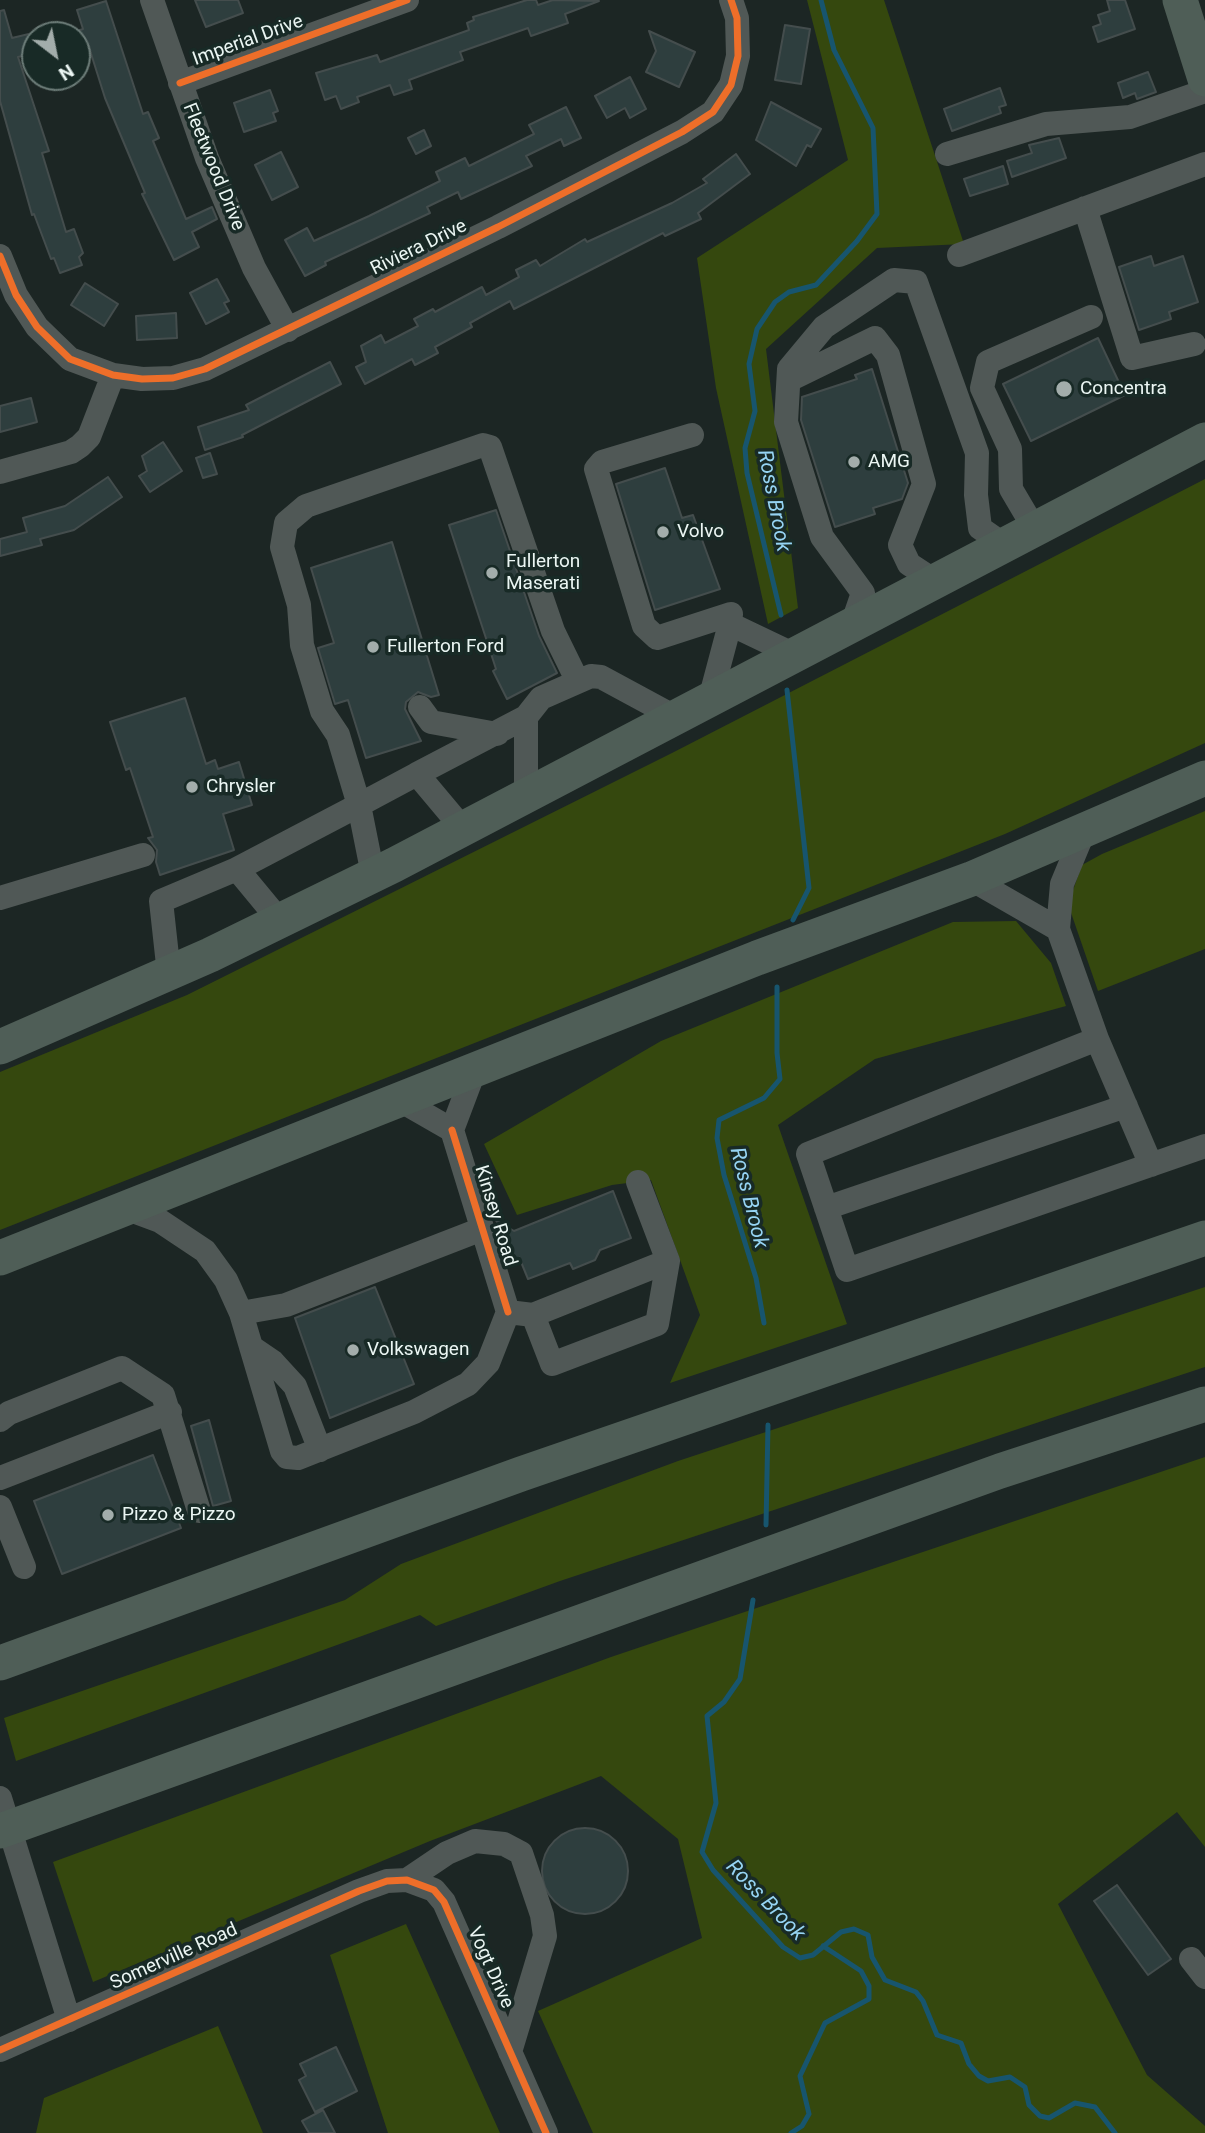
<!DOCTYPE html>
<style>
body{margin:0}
#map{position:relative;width:1205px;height:2133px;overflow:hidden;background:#1c2624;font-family:Roboto,sans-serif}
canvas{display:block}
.north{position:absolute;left:21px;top:21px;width:70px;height:70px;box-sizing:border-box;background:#182a26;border:2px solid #6c7c78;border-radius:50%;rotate:148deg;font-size:19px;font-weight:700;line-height:28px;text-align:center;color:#ebf6f3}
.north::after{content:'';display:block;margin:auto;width:24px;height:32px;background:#a3adab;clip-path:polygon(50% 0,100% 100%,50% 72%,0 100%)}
</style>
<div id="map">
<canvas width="1205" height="2133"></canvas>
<div class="north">N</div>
</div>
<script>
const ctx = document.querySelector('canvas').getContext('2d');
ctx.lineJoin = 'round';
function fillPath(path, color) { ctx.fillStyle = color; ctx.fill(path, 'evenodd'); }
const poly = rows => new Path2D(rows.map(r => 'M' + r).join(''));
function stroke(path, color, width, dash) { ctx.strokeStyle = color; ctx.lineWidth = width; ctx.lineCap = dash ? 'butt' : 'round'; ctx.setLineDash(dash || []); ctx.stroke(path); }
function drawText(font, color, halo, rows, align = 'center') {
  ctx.font = font + ' Roboto,sans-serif'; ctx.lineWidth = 7; ctx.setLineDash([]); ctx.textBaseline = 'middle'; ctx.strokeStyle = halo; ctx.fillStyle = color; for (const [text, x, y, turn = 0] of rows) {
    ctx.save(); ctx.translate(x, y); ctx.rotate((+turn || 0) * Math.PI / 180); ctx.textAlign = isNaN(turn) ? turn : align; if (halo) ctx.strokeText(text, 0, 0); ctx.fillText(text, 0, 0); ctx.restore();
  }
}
fillPath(poly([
 [807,0,884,0,964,244,877,248,766,349,798,608,768,624,716,388,697,258,848,160],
 [1205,479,1205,743,1005,834,0,1230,0,1072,187,995,672,753],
 [1205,811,1205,949,1098,991,1068,904,1082,865,1102,854],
 [1016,921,1051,963,1066,1006,875,1059,778,1125,847,1324,670,1383,700,1315,651,1180,612,1185,517,1215,484,1144,661,1041,953,922],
 [1205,1287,1205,1367,560,1581,436,1626,420,1615,16,1761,4,1718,345,1600,401,1564,678,1461],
 [1205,1457,1205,1847,1177,1812,1058,1904,1147,2075,1205,2126,1205,2133,593,2133,538,2011,702,1938,678,1839,601,1776,430,1841,93,1982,53,1862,611,1657],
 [406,1924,500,2133,388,2133,330,1955],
 [218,2026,263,2133,36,2133,44,2098]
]), '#35480e');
stroke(poly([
 [781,615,747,473,745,448,755,411,749,364,757,329,775,302,789,292,816,285,857,241,877,214,873,128,834,50,821,0],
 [787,690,809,888,793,920],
 [764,1323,756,1278,724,1175,717,1138,719,1120,764,1098,780,1079,777,1053,777,987],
 [766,1525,768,1425],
 [753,1600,740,1679,724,1702,707,1716,716,1803,702,1852,713,1870,783,1947,800,1958,813,1955,841,1932,854,1929,868,1935,872,1957,885,1980,916,1992,923,2001,937,2035,961,2043,969,2064,979,2076,988,2081,1010,2077,1025,2087,1029,2105,1040,2116,1049,2118,1075,2103,1095,2107,1115,2133],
 [791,2133,802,2126,809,2114,800,2076,825,2023,869,1999,869,1986,861,1971,823,1946]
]), '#17556e', 5);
const building = poly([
 [195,0,238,0,243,13,206,27,195,0],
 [527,0,536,0,538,5,553,0,599,1,565,14,568,23,531,36,528,28,460,52,463,60,409,80,412,89,394,95,390,85,357,97,359,102,341,109,336,96,325,100,316,73,377,55,380,62,469,30,467,23,474,20,473,17,527,0],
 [1107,0,1125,0,1135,29,1098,42,1093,27,1101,24,1098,15,1110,11,1107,0],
 [106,1,143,114,148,112,159,138,153,141,186,219,212,207,217,219,192,232,199,247,174,260,142,194,145,193,105,98,88,44,77,47,77,31,83,29,77,10,106,1],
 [4,10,12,38,33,33,35,53,18,57,49,151,42,153,66,232,74,229,83,253,79,257,82,265,60,273,54,258,51,259,34,214,32,215,0,101,0,11,4,10],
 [785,25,810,29,801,84,775,80,785,25],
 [649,31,695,52,679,87,646,72,656,51,649,31],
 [1148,72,1156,92,1137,99,1135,93,1123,98,1118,83,1148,72],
 [630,77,646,109,630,118,625,108,607,118,595,96,630,77],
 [1000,88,1006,105,999,107,1001,113,952,131,944,109,1000,88],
 [270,90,278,111,273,113,276,121,244,132,234,103,270,90],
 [771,102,821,129,811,147,807,145,796,166,756,140,771,102],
 [566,107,581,138,564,146,561,139,526,156,532,166,461,199,458,192,427,207,430,213,325,262,326,265,305,276,285,240,307,228,314,241,369,216,440,181,436,172,465,158,469,166,534,134,529,125,566,107],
 [424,130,431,146,416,154,408,138,424,130],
 [1059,138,1066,158,1012,177,1007,161,1032,153,1029,145,1059,138],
 [281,152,298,187,272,200,255,165,281,152],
 [736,154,750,174,698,213,701,219,665,236,663,233,514,309,510,301,470,323,472,327,435,347,438,353,415,365,412,359,365,384,356,367,366,362,361,346,381,335,385,343,418,326,414,319,433,309,435,312,482,287,486,295,519,277,516,270,536,260,540,266,585,239,587,242,672,203,707,183,703,179,736,154],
 [1003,166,1008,184,970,196,964,179,1003,166],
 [1151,256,1154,266,1183,256,1198,302,1169,312,1171,319,1139,330,1119,267,1151,256],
 [217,279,229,301,224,303,229,312,206,324,190,293,217,279],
 [85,283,118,304,104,326,71,305,85,283],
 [176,313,177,338,137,340,136,316,176,313],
 [1098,338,1125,395,1031,441,1003,384,1098,338],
 [330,362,341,384,242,435,243,437,205,450,198,427,249,410,246,405,330,362],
 [872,369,908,483,902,499,873,508,875,514,835,527,801,420,802,397,857,379,855,375,872,369],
 [31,398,37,422,0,432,0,406,31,398],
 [163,442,182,471,150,492,139,476,147,471,142,456,163,442],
 [210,453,217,474,203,478,196,458,210,453],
 [665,468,682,518,693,515,720,589,655,610,616,484,665,468],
 [108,477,122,497,74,530,40,539,42,545,0,556,0,539,27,532,23,518,65,506,108,477],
 [496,510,539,636,557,673,507,699,493,671,496,669,449,525,496,510],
 [392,542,439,695,431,697,418,692,406,702,405,709,421,741,366,758,348,700,335,704,318,648,334,643,311,568,392,542],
 [185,698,206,764,215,760,218,769,239,762,252,805,223,814,234,850,160,875,156,862,157,850,148,838,153,837,130,768,126,770,110,722,185,698],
 [613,1191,631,1238,600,1250,595,1260,573,1269,570,1263,528,1279,519,1257,512,1261,496,1220,514,1231,613,1191],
 [375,1287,414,1384,330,1418,295,1318,375,1287],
 [209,1420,231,1501,213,1506,191,1426,209,1420],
 [153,1455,181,1528,62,1574,34,1501,153,1455],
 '542 1871a43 43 0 1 1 86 0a43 43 0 1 1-86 0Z',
 [1117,1885,1171,1959,1148,1975,1094,1901,1117,1885],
 [336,2047,357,2091,315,2112,299,2080,306,2076,300,2064,336,2047],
 [323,2110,335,2133,309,2133,302,2121,323,2110]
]);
fillPath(building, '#2e3e3e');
stroke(building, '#444d4d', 2);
stroke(poly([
 [152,0,207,158,254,268,288,330],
 [180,83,407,0],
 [947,154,1046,124,1130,117,1205,91],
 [1085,208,1132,358,1194,344],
 [959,255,1205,164],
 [0,256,16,295,37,327,70,359,113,375,142,379,173,378,205,369,498,227,682,132,713,112,731,85,738,56,737,18,731,0],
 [789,380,875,338,888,355,924,484,900,545,909,564,935,581],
 [692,435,602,462,596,469,644,626,657,638,731,614,730,624],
 [0,472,71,452,80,446,89,437,113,375],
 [1034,528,1011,489,1010,449,982,388,988,362,1091,317],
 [852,625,863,593,822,537,786,422,789,369,824,327,894,280,916,282,977,453,976,495,980,528,1003,544],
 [710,699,730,624,795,655],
 [420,707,431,722,497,734],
 [417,774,526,717],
 [526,798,526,717,541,698,591,676,601,677,675,717],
 [1084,831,1062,884,1058,929,1097,1039,1151,1165],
 [237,869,359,805,338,735,322,711,302,645,299,605,282,547,286,523,306,506,483,445,490,447,553,631,577,680],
 [373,875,359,805,417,774,464,830],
 [971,879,1058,929],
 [0,898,143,855],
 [169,974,161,901,237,869,280,921],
 [1097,1039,808,1154,847,1270,1205,1146],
 [398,1099,452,1130],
 [452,1130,508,1312],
 [452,1130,475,1069],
 [125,1208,160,1221,205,1251,226,1280,241,1313],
 [826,1208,1126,1106],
 [482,1229,286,1305,241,1313,282,1451,287,1457,298,1458,414,1412,468,1384,488,1363,508,1312],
 [508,1312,533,1315,552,1364,657,1324,668,1261,638,1182],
 [533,1315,668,1261],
 [251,1347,273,1362,295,1386,320,1450],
 [0,1420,9,1413,122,1368,163,1395,199,1511],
 [0,1478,170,1412],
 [0,1507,24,1567],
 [0,1798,69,2020],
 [407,1880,447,1853,475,1841,504,1844,521,1853,542,1915,545,1936,510,2052],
 [1191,1959,1205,1977],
 [0,2050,359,1891,387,1881,407,1880,434,1890,444,1902,546,2133]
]), '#505856', 24);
stroke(poly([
 [1180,0,1205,79],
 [0,1047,210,955,394,865,1205,440],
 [0,1258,757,958,971,879,1205,778],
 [0,1663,521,1474,1205,1238],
 [0,1831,1000,1471,1205,1404]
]), '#4f5e57', 35);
stroke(poly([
 [180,83,407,0],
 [0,256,16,295,37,327,70,359,113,375,142,379,173,378,205,369,498,227,682,132,713,112,731,85,738,56,737,18,731,0],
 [452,1130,508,1312],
 [0,2050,359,1891,387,1881,407,1880,434,1890,444,1902,546,2133]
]), '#ee6e29', 7);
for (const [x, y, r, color] of [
 [1064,389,9,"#a3adab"],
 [854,462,7,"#a3adab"],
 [663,532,7,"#a3adab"],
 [492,573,7,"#a3adab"],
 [373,647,7,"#a3adab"],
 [192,787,7,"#a3adab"],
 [353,1350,7,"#a3adab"],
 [108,1515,7,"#a3adab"]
]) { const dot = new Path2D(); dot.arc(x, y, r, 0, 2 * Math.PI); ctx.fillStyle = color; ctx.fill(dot); stroke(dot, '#182a26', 2.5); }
drawText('19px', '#ebf6f3', '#182a26', [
 ["Imperial Drive",248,41,-20],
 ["Fleetwood Drive",213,167,68],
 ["Riviera Drive",419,248,-26],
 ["Kinsey Road",495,1216,73],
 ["Somerville Road",174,1957,-24],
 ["Vogt Drive",490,1968,66]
]);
drawText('19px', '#ebf6f3', '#182a26', [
 ["Concentra",1080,389],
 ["AMG",868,462],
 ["Volvo",677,532],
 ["Fullerton",506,562],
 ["Maserati",506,584],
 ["Fullerton Ford",387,647],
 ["Chrysler",206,787],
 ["Volkswagen",367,1350],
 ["Pizzo & Pizzo",122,1515]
], 'left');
drawText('italic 21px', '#96d4f3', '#182a26', [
 ["Ross Brook",773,501,79],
 ["Ross Brook",748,1198,76],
 ["Ross Brook",765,1901,46]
]);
</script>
